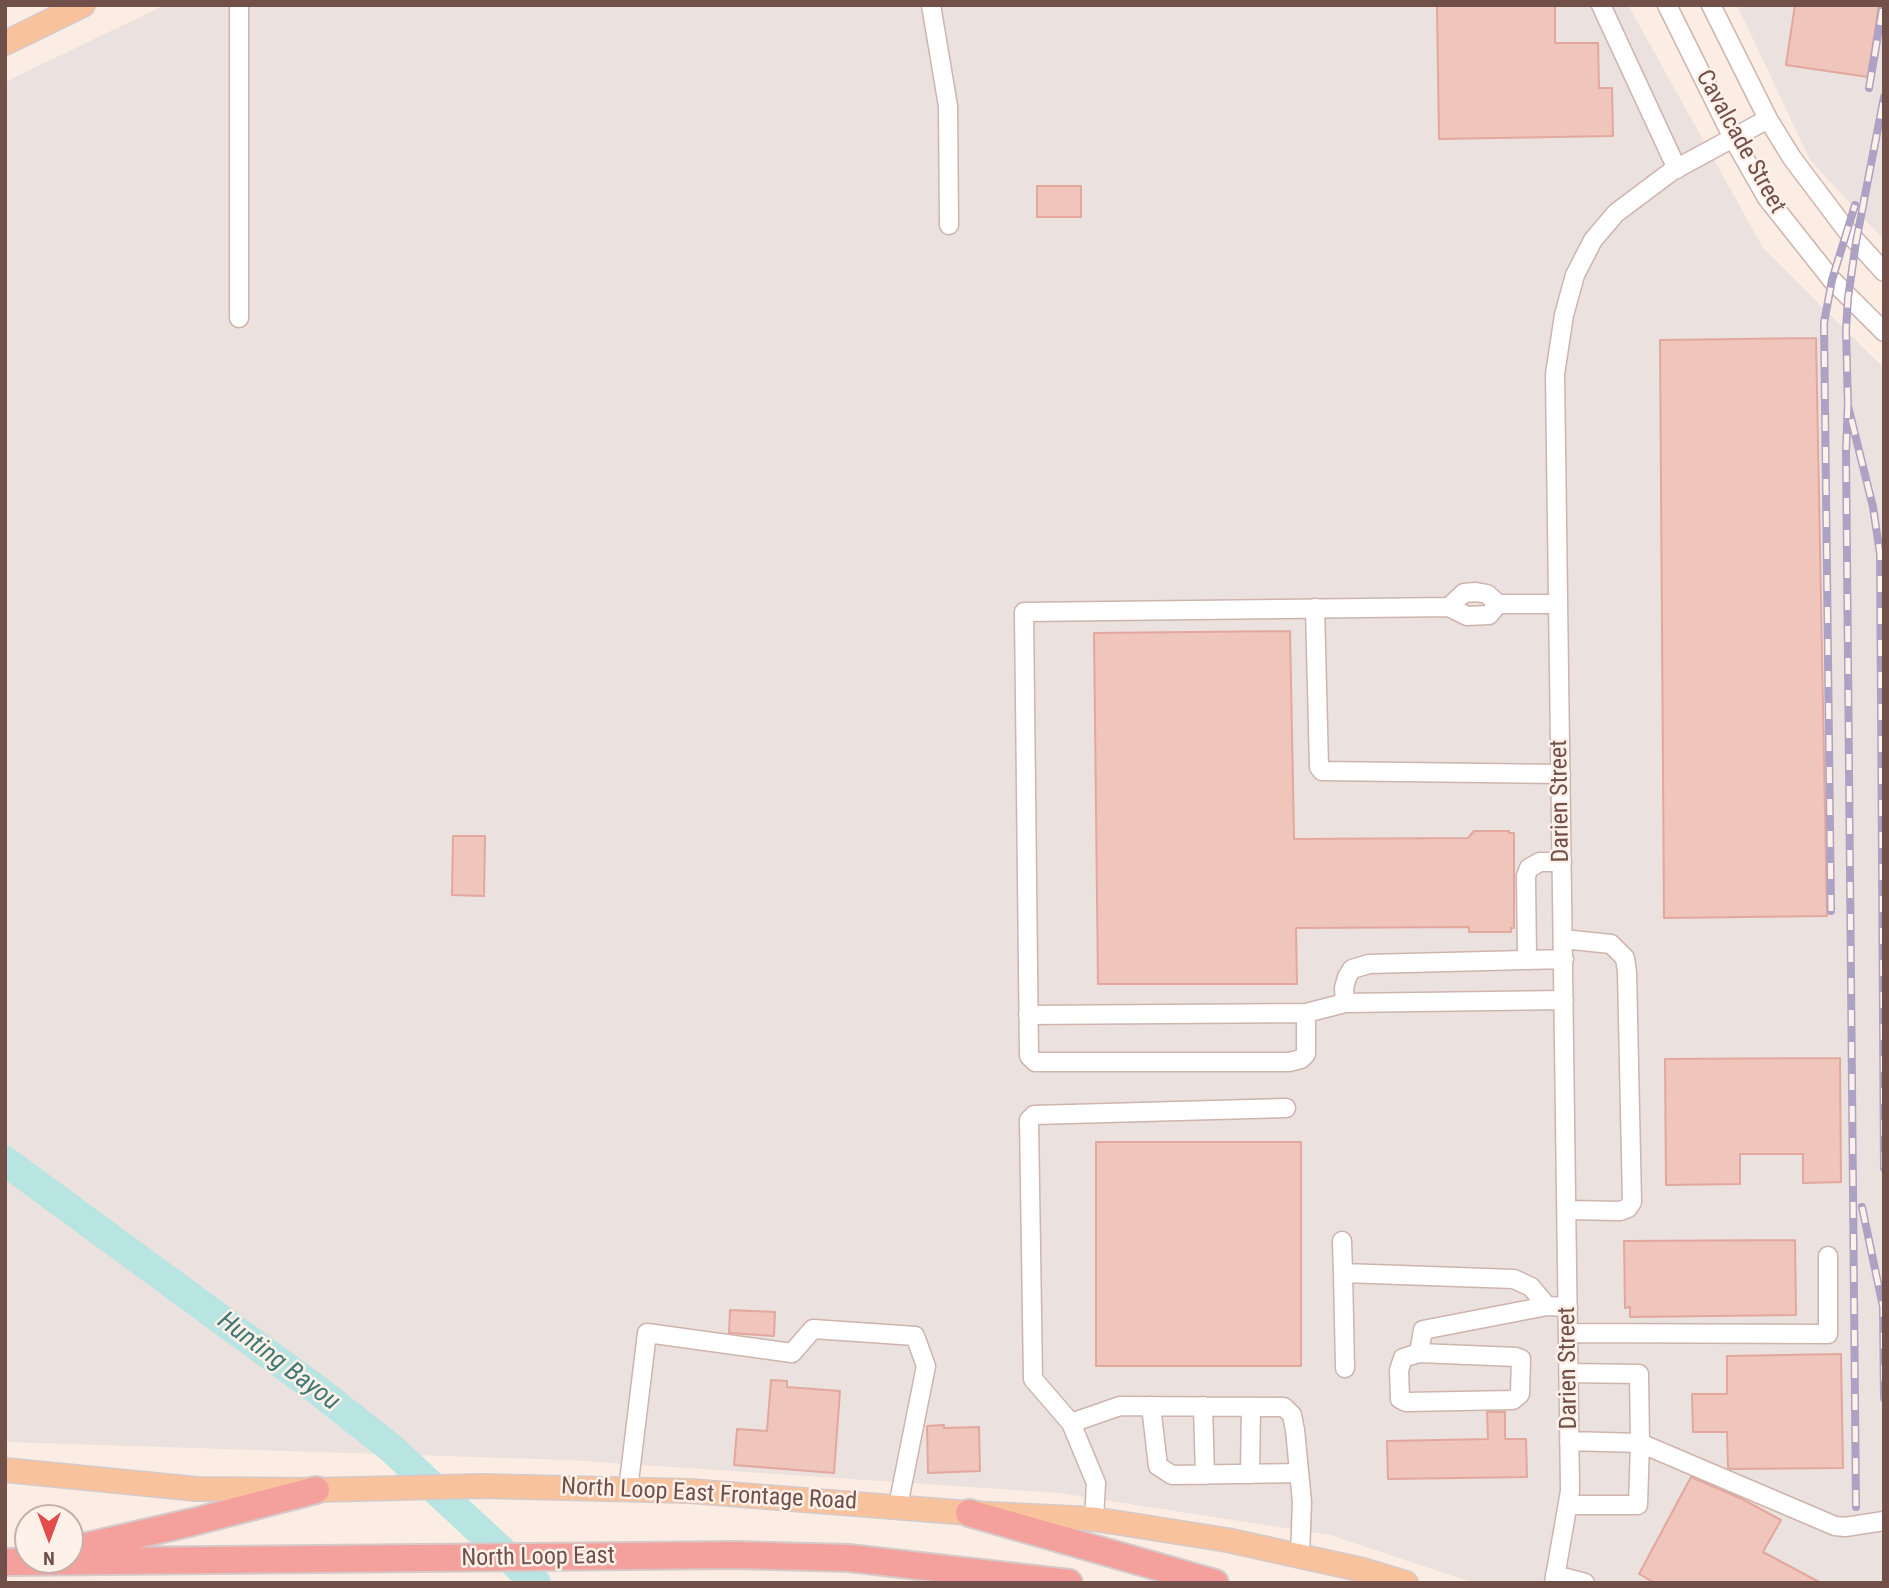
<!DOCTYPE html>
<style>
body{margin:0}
#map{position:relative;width:1889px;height:1588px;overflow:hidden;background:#fbede3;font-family:"Roboto Condensed",sans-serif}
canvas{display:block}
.frame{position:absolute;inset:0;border:7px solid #72504a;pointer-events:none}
.north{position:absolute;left:14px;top:1504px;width:70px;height:70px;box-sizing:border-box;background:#fef1e9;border:2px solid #c6b1a9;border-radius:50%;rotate:180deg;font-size:19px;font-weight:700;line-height:28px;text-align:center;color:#72504a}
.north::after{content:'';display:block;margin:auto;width:24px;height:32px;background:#e14d4c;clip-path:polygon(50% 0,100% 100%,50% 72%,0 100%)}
</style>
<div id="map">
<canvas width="1889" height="1588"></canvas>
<div class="frame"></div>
<div class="north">N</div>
</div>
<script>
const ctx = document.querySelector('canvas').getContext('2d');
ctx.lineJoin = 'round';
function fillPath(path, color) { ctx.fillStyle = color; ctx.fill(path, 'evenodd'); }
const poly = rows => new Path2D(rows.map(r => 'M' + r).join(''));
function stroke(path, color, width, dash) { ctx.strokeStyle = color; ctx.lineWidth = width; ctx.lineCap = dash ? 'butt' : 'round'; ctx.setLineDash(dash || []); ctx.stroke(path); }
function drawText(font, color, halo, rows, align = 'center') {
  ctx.font = font + ' "Roboto Condensed",sans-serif'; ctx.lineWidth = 5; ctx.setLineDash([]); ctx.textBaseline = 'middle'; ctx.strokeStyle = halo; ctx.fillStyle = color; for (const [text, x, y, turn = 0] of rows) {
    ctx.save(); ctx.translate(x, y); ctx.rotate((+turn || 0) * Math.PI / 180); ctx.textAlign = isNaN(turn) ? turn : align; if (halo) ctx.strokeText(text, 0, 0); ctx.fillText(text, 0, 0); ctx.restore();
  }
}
fillPath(poly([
 [165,5,1628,5,1763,248,1884,368,1884,1583,1474,1583,1330,1535,1059,1493,568,1460,5,1442,5,82],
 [1737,5,1884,5,1884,240,1810,160]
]), '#ebe1de');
stroke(poly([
 [5,1161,316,1389,391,1448,536,1583]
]), '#b8e4e1', 30);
const building = poly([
 [1437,5,1555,5,1555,43,1598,43,1599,88,1612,88,1613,136,1439,139,1437,5],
 [1795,5,1879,5,1868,77,1786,65,1795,5],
 [1037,186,1081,186,1081,217,1037,217,1037,186],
 [1816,338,1827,916,1664,918,1660,340,1816,338],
 [1290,631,1294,839,1468,838,1474,831,1509,831,1509,833,1514,833,1514,928,1511,928,1511,932,1469,932,1469,927,1296,928,1297,984,1098,984,1094,633,1290,631],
 [453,836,485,836,484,896,452,895,453,836],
 [1840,1058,1841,1182,1803,1183,1803,1154,1740,1154,1740,1184,1666,1185,1665,1059,1840,1058],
 [1096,1142,1301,1142,1301,1366,1096,1366,1096,1142],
 [1795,1240,1796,1315,1630,1317,1630,1307,1625,1308,1624,1241,1795,1240],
 [730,1310,775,1312,774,1336,729,1333,730,1310],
 [1841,1354,1843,1468,1731,1469,1728,1468,1727,1432,1693,1432,1692,1394,1727,1394,1727,1356,1841,1354],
 [771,1380,787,1381,787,1387,840,1391,834,1473,734,1465,737,1429,767,1431,771,1380],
 [1487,1412,1505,1412,1505,1439,1526,1439,1527,1477,1388,1479,1387,1441,1488,1439,1487,1412],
 [944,1425,944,1428,979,1427,980,1471,928,1473,927,1426,944,1425],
 [1691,1477,1742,1499,1781,1520,1763,1552,1821,1583,1655,1583,1639,1574,1691,1477]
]);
fillPath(building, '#f0c5bc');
stroke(building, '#e2a89d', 2);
const minor = poly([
 [931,5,948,106,949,225],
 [1601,5,1677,169],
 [1667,5,1734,140,1767,198,1832,280,1884,332],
 [1711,5,1768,119,1792,158,1847,231,1884,272],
 [239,318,239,5],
 [1498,604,1489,615,1467,616,1449,607,1024,612,1029,1056,1035,1062,1289,1062,1301,1059,1306,1054,1306,1013,1345,1003,1564,1000],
 [1449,607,1464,593,1476,592,1487,594,1498,604,1558,604],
 [1315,608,1319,767,1322,771,1561,774],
 [1563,939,1611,944,1625,958,1627,972,1632,1202,1628,1208,1620,1211,1567,1210],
 [1527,959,1526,876,1529,868,1540,862,1562,862],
 [1345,1003,1344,988,1347,977,1352,969,1369,964,1564,959],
 [1028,1015,1306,1013],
 [1342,1241,1343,1273],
 [1568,1333,1828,1334,1828,1256],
 [1419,1353,1516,1357,1521,1359,1520,1394,1513,1400,1406,1402,1400,1399,1399,1370,1403,1358,1419,1353,1423,1330,1547,1306,1568,1307],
 [1345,1368,1343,1273,1514,1279,1531,1287,1547,1306],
 [1151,1406,1158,1466,1172,1475,1299,1473],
 [1203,1406,1205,1475],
 [1071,1423,1120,1406,1284,1407,1292,1415,1295,1430,1302,1502,1300,1556],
 [1569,1441,1640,1443,1835,1526,1845,1527,1884,1521],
 [1250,1474,1251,1407],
 [628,1490,647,1333,792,1353,813,1329,915,1336,926,1366,898,1506],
 [1568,1505,1638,1505,1640,1443,1639,1374,1569,1373],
 [1094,1519,1096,1483,1071,1423,1033,1379,1029,1120,1034,1115,1286,1108],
 [1555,1575,1585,1583],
 [1554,1583,1570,1491,1555,374,1564,315,1575,275,1593,240,1616,213,1672,171,1768,119]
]);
const major = poly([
 [5,43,83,5],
 [5,1470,197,1489,316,1490,482,1486,690,1491,969,1513,1094,1519,1227,1540,1363,1570,1406,1583]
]);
const highway = poly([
 [969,1513,1215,1583],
 [70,1550,193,1522,316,1490],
 [5,1562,735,1555,849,1558,1069,1583]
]);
stroke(minor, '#ceb4ad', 21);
stroke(major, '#d5cac9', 26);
stroke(highway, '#d5cac9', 30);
stroke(minor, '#fff', 18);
stroke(major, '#f8c29d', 23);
stroke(highway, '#f4a09c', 26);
const rail = poly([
 [1869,88,1883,5],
 [1848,402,1846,452,1856,1507],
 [1831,911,1824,323,1832,280,1855,205],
 [1884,1168,1880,554,1873,507,1848,406,1846,330,1848,298,1856,242,1884,97],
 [1862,1207,1883,1307,1884,1398]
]);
stroke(rail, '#ada2c4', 8);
stroke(rail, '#fef1e9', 5, [16]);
drawText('24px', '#72504a', '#fef1e9', [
 ["Cavalcade Street",1740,142,61],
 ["Darien Street",1561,801,-91],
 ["Darien Street",1569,1368,-91],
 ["North Loop East Frontage Road",709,1495,3],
 ["North Loop East",538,1558,-1]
]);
drawText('italic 26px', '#3f7875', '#fef1e9', [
 ["Hunting Bayou",278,1362,37]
]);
</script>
